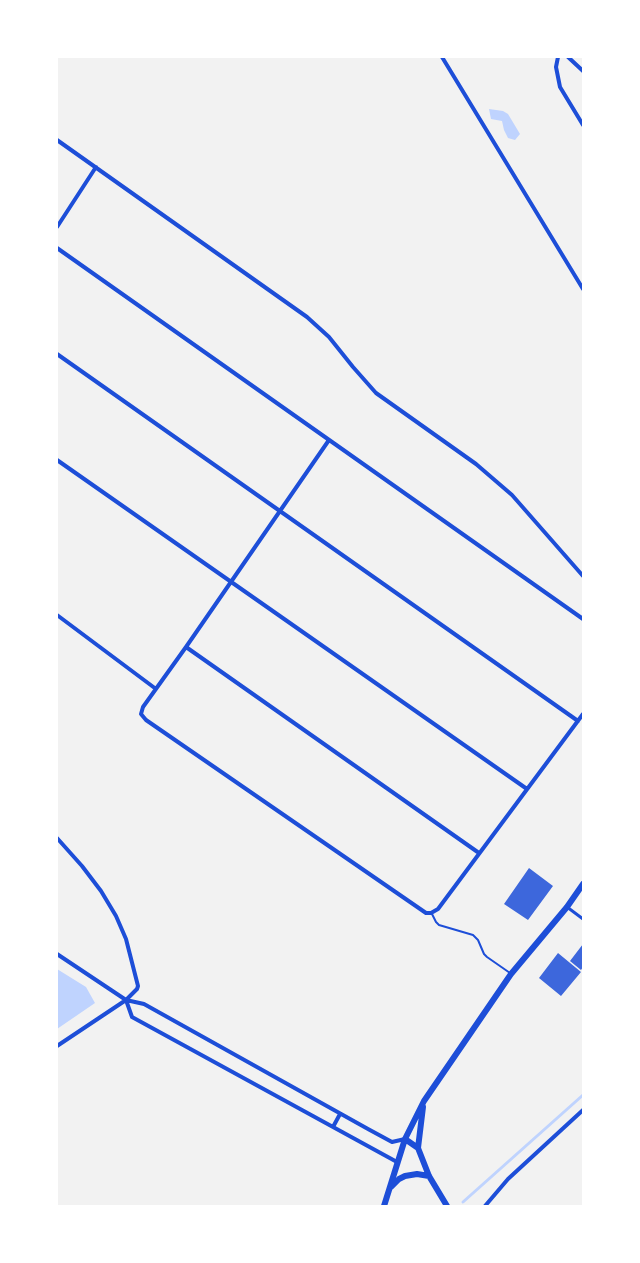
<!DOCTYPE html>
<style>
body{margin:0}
#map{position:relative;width:640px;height:1263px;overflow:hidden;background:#f2f2f2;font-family:Spectral,serif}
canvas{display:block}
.frame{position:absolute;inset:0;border:58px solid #fff;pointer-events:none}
</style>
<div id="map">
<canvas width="640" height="1263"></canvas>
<div class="frame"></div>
</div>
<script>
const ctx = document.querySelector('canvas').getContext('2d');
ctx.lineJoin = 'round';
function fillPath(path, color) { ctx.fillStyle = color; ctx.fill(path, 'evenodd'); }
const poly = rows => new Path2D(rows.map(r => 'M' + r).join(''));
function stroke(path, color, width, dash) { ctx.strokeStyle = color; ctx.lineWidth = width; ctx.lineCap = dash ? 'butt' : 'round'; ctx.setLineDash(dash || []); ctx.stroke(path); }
fillPath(poly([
 [489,109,503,111,508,114,520,134,515,140,508,138,504,130,502,121,491,119],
 [57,969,86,987,95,1003,57,1029]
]), '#bfd3fe');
stroke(poly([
 [463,1202,583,1095]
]), '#bfd3fe', 3);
fillPath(poly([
 [529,868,553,886,528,920,504,904],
 [583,944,583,967,581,970,570,961],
 [558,953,581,972,561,996,539,978]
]), '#3d67dc');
stroke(poly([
 [432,914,436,922,439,925,473,935,478,940,484,954,487,957,510,973]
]), '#1d4ed8', 2);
stroke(poly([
 [567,907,583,919]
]), '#1d4ed8', 3);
stroke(poly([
 [442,57,583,289],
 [558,57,556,67,560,87,583,125],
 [568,57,583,71],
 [57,140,307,317,329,337,353,367,376,393,476,464,512,495,583,576],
 [57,227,96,167],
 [57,248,583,619],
 [57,354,578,721],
 [329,440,186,647,143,707,141,714,146,720,426,913,431,913,438,909,583,714],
 [57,460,527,789],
 [57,615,156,689],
 [186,647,479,853],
 [57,838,82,866,101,891,116,916,126,939,138,986,137,989,126,1000,57,1046],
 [57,954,126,1000,144,1004,368,1129,392,1142,405,1139],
 [126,1000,132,1017,397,1162],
 [333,1127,340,1114],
 [485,1206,508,1179,583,1110]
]), '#1d4ed8', 4);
stroke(poly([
 [423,1107,418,1148,429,1176,447,1206],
 [405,1139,418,1148],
 [391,1187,399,1179,405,1176,417,1174,429,1176],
 [384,1206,405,1139,424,1101,511,974,567,907,583,884]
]), '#1d4ed8', 6);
</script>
